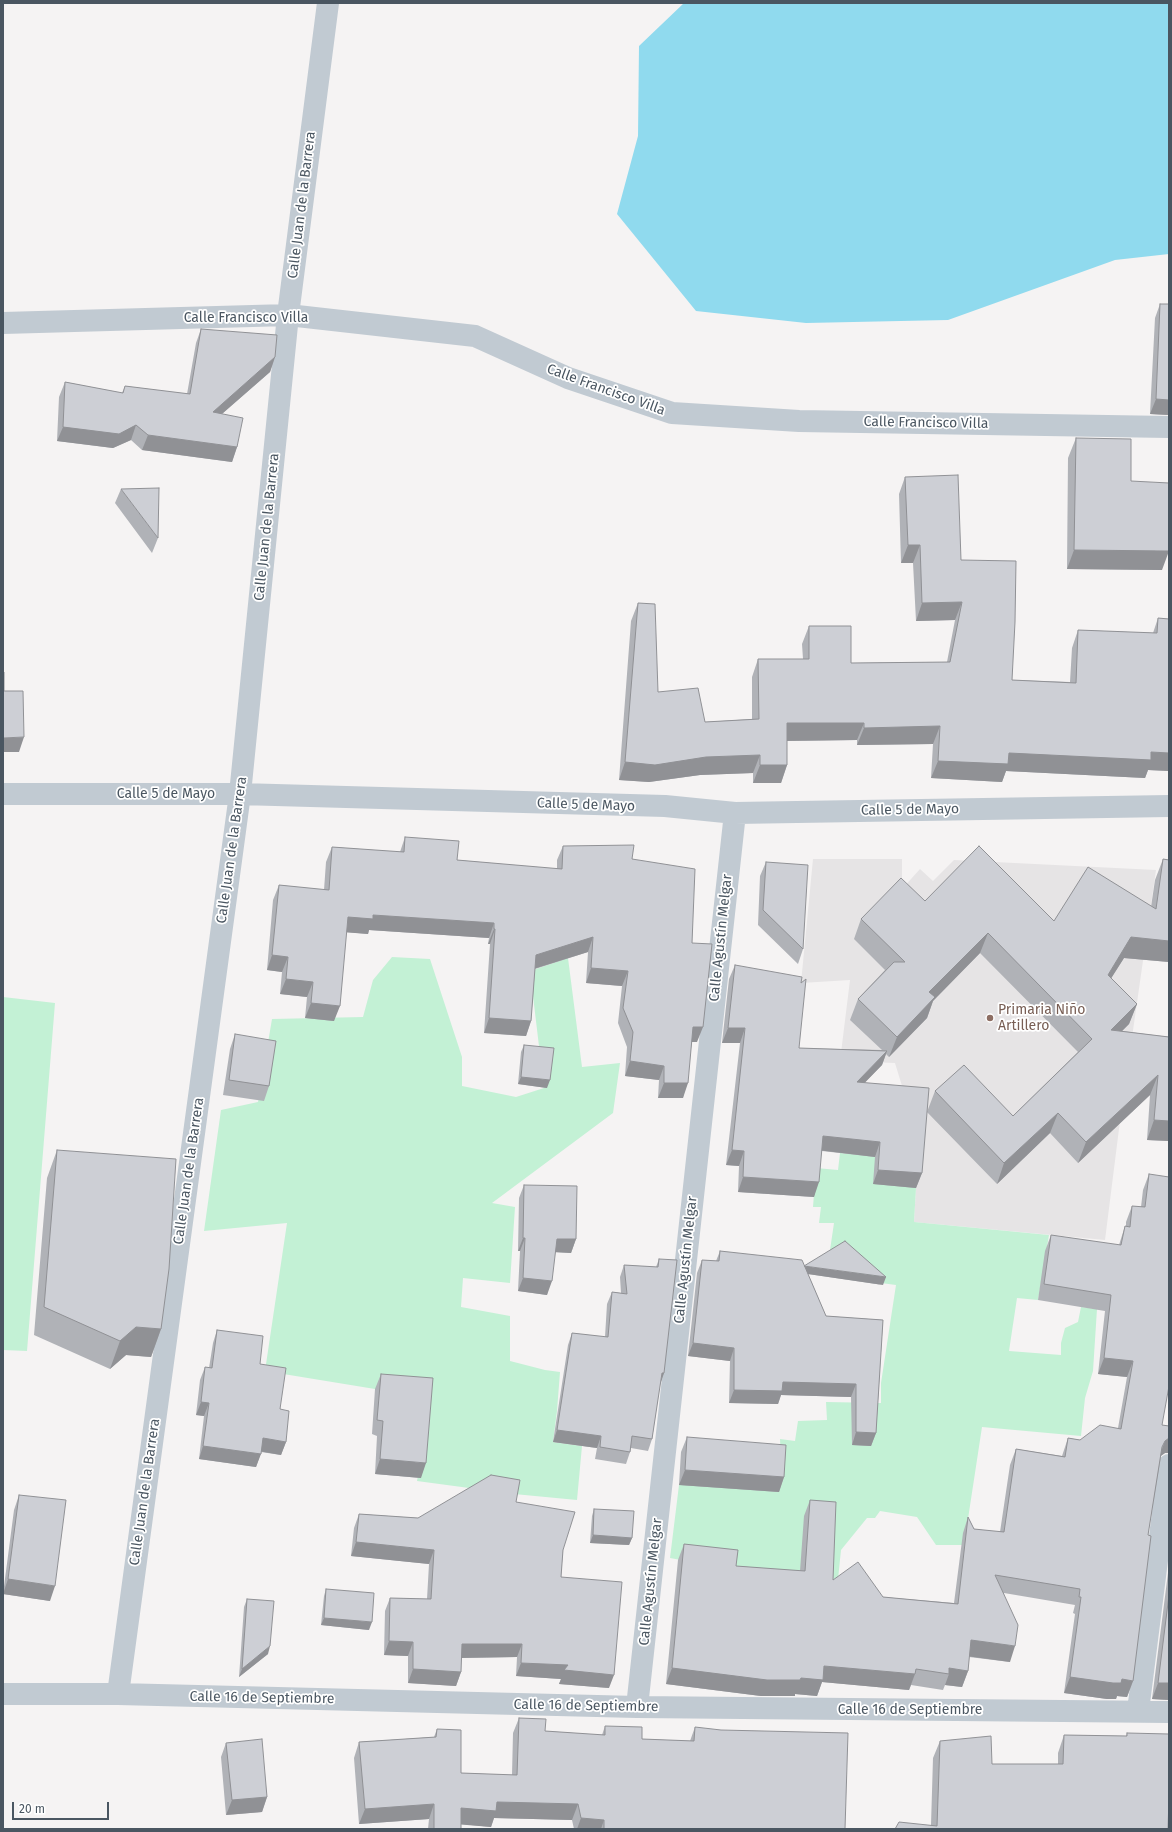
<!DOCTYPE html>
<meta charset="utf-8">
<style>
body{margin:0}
#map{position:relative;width:1172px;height:1832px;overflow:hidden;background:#f5f3f3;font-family:"Fira Sans",sans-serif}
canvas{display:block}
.frame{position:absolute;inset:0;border:4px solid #4a5661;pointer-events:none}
.scale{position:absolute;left:12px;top:1802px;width:97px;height:18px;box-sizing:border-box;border:2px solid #4a5661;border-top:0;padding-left:5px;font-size:12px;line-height:14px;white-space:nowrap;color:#4a5661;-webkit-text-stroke:3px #fff;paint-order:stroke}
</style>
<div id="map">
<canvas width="1172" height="1832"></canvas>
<div class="frame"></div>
<div class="scale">20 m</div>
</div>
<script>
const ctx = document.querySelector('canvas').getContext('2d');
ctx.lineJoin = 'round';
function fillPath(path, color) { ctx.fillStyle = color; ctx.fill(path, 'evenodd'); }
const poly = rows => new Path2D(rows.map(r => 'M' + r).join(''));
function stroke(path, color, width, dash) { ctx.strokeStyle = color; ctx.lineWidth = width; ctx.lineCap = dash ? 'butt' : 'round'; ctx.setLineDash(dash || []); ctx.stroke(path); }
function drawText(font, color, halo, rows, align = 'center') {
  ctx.font = font + ' "Fira Sans",sans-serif'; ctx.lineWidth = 3.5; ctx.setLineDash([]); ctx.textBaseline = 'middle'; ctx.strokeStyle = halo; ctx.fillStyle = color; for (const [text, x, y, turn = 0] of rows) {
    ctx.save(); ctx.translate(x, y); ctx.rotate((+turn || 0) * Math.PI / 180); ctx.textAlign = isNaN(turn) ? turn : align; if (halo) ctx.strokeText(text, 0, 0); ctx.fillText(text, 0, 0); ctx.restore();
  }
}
fillPath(poly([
 [813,859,902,859,902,889,920,869,933,881,954,860,1156,870,1120,1121,1105,1240,914,1222,916,1188,907,1102,895,1063,840,1061,850,980,801,983]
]), '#e6e4e5');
fillPath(poly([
 [392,957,430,959,462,1057,462,1086,516,1097,544,1088,530,971,568,958,582,1067,620,1063,613,1113,492,1203,515,1207,510,1283,463,1278,461,1307,510,1316,510,1361,545,1370,560,1372,557,1411,553,1442,582,1446,577,1500,514,1494,417,1481,423,1449,427,1393,375,1389,265,1371,287,1223,204,1231,221,1110,258,1102,272,1019,363,1017,373,980],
 [3,997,55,1003,27,1351,3,1350],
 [840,1153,875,1156,916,1188,914,1222,1049,1235,1038,1300,1017,1298,1009,1351,1061,1355,1061,1343,1065,1328,1078,1322,1081,1307,1097,1309,1093,1371,1085,1398,1081,1436,982,1427,964,1545,936,1545,917,1517,880,1511,875,1518,867,1518,841,1550,837,1589,670,1558,679,1485,781,1459,780,1439,795,1441,798,1421,827,1420,826,1402,881,1403,881,1383,896,1285,866,1281,829,1257,834,1223,819,1223,821,1207,813,1207,816,1168,838,1170]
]), '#c3f1d5');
fillPath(poly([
 [684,3,1169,3,1169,254,1115,260,948,320,806,323,696,311,617,214,638,136,639,46]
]), '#90daee');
stroke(poly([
 [3,323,288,315,475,336,568,378,672,413,799,421,1169,427],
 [3,794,240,794,665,806,735,813,1169,806],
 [3,1694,118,1694,637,1707,1169,1712],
 [118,1694,240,794,288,315,328,3],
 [637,1707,735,813],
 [1138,1711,1169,1465]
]), '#c1cad2', 22);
fillPath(poly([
 [1160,304,1169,415,1150,414,1155,318],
 [201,329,275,357,270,372,222,414,237,447,232,462,142,450,131,440,113,448,57,441,59,397,65,382,122,393,125,386,187,394,196,343],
 [1076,438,1131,481,1162,570,1067,569,1068,458],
 [905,477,961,560,1012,680,1070,682,1072,648,1078,630,1153,633,1158,618,1169,619,1169,771,1148,770,1145,778,1006,771,1002,782,931,778,933,744,857,745,857,740,787,741,787,765,781,783,753,783,753,773,700,775,649,782,619,780,631,621,638,603,658,692,705,722,752,719,752,677,758,659,803,659,802,644,809,626,851,663,947,662,955,620,916,621,913,563,901,563,899,494],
 [121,489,158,538,152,553,115,503],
 [405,837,457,860,557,869,557,860,563,846,632,859,692,943,697,1042,692,1042,683,1098,658,1098,659,1080,625,1076,627,1047,618,1023,622,986,586,983,588,952,535,969,531,1021,526,1036,484,1033,490,944,488,944,489,938,369,930,368,934,346,932,334,1021,305,1018,307,997,280,994,282,972,267,970,273,900,279,885,324,890,326,862,332,847,400,852],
 [1163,859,1169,860,1169,962,1124,958,1111,978,1137,1004,1129,1024,1122,1031,1169,1037,1169,1141,1147,1140,1150,1095,1078,1163,1050,1133,997,1184,927,1112,935,1091,1013,1116,1078,1052,980,953,933,1001,927,1018,889,1057,886,1054,882,1065,865,1082,922,1173,916,1188,873,1184,875,1157,822,1151,814,1197,738,1192,739,1166,726,1165,740,1043,722,1043,729,979,735,965,799,1048,882,1050,850,1020,858,999,885,970,854,939,861,919,925,901,1054,921,1151,907,1155,880],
 [766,862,803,949,798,964,758,925,760,876],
 [235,1034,269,1086,264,1101,223,1095,230,1049],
 [524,1045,547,1088,518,1084,521,1052],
 [57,1150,161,1329,151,1357,126,1355,110,1369,34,1335,47,1178],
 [1149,1174,1162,1425,1169,1426,1169,1453,1165,1453,1161,1456,1148,1535,1133,1681,1127,1697,1117,1696,1116,1699,1107,1699,1064,1693,1075,1614,1073,1613,1075,1605,1004,1593,1010,1662,969,1657,968,1671,962,1687,945,1685,943,1690,911,1685,909,1690,822,1682,817,1696,795,1694,795,1696,761,1696,666,1684,678,1560,684,1544,736,1566,800,1571,804,1516,810,1500,833,1580,883,1597,954,1603,963,1533,968,1517,974,1529,1000,1532,1010,1465,1016,1449,1062,1456,1068,1438,1080,1440,1118,1428,1127,1377,1098,1374,1105,1311,1038,1300,1045,1251,1051,1235,1119,1245,1125,1226,1126,1226,1126,1222,1132,1206,1141,1207,1143,1190],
 [524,1185,576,1239,571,1253,555,1252,547,1295,518,1291,520,1251,518,1251,519,1198],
 [720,1251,804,1266,883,1285,808,1274,826,1316,883,1320,876,1433,871,1446,852,1445,851,1397,781,1395,778,1404,729,1403,730,1361,688,1356,697,1273,702,1260,716,1261],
 [659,1259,664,1373,660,1384,652,1439,648,1451,631,1448,630,1452,626,1464,595,1459,597,1448,553,1442,568,1345,572,1333,605,1337,607,1304,612,1292,621,1293,620,1277,624,1265,656,1267],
 [217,1330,260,1364,280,1409,286,1442,281,1455,261,1452,256,1467,199,1459,204,1416,196,1415,200,1380,205,1367,209,1368,213,1343],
 [381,1374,421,1478,375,1474,377,1436,372,1434,375,1389],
 [687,1437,784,1477,779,1492,679,1485,681,1452],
 [19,1495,50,1601,3,1594,14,1510],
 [516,1502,563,1550,561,1577,609,1688,559,1684,561,1679,516,1676,517,1657,461,1658,461,1672,456,1686,408,1683,408,1656,384,1655,385,1611,390,1598,427,1599,429,1564,351,1556,354,1528,359,1514,418,1518],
 [594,1509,632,1538,629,1545,590,1543,592,1516],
 [1169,1565,1169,1700,1152,1699],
 [326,1589,369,1630,321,1625,324,1596],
 [247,1599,268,1654,239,1677,244,1607],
 [519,1718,545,1731,602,1735,605,1726,642,1739,690,1741,695,1727,845,1829,574,1829,572,1820,494,1818,491,1827,461,1824,461,1829,428,1829,429,1819,359,1824,354,1758,359,1742,434,1737,437,1729,461,1773,512,1775,513,1733],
 [1127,1733,1168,1829,895,1829,931,1825,933,1758,940,1741,992,1764,1058,1764,1058,1753,1064,1735,1126,1736],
 [226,1743,267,1797,262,1812,226,1815,221,1757]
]), '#b0b2b7');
fillPath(poly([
 [275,357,270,372,208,426,213,412],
 [1156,399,1169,400,1169,415,1150,414],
 [136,425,131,440,113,448,57,441,63,427],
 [148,435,237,447,232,462,142,450],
 [908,545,920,545,913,563,901,563],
 [1074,550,1169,551,1162,570,1067,569],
 [962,602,955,620,916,621,922,603],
 [787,723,864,723,857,740,781,741],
 [940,726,933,744,857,745,864,728],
 [24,737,19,752,3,752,3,738],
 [1151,752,1169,753,1169,771,1148,770,1145,778,1006,771,1002,782,931,778,938,761,1009,753],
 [760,755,753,773,700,775,649,782,619,780,625,762,706,757],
 [760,765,787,765,781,783,753,783],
 [373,915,494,923,489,938,369,930,368,934,342,932,348,917],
 [494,929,495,929,490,944,488,944],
 [988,933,980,953,933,1001,927,1018,889,1057,897,1037,929,992],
 [593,937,588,952,530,970,536,955],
 [1131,937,1169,941,1169,962,1124,958,1100,996,1108,975],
 [272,955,288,957,282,972,267,970],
 [591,968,628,971,622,986,586,983],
 [286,979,313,982,307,997,280,994],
 [311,1003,340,1006,334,1021,305,1018],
 [1137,1004,1129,1024,1103,1050,1111,1030],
 [489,1018,531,1021,526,1036,484,1033],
 [693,1027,703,1027,697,1042,688,1042],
 [728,1028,745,1028,740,1043,722,1043],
 [887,1051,882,1065,852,1096,857,1082],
 [630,1061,664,1066,659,1080,625,1076],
 [1158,1075,1150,1095,1078,1163,1086,1142],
 [521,1077,550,1080,547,1088,518,1084],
 [664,1083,688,1083,683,1098,658,1098],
 [1058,1113,1050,1133,997,1184,1004,1163],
 [1154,1120,1169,1121,1169,1141,1147,1140],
 [823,1136,880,1142,875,1157,817,1150],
 [732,1150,744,1151,739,1166,726,1165],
 [878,1170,922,1173,916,1188,873,1184],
 [743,1177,819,1182,814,1197,738,1192],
 [523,1238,525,1238,520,1251,518,1251],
 [557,1239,576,1239,571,1253,552,1252],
 [804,1266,886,1277,883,1285,801,1273],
 [523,1278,552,1281,547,1295,518,1291],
 [136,1327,161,1329,151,1357,126,1355,110,1369,120,1341],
 [693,1343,734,1348,730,1361,688,1356],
 [1104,1358,1133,1361,1127,1377,1098,1374],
 [662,1373,664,1373,660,1385],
 [783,1382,856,1384,851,1397,781,1395,778,1404,729,1403,734,1390],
 [201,1402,209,1403,204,1416,196,1415],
 [557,1430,601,1436,597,1448,553,1442],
 [856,1432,876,1433,871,1446,852,1445],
 [263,1438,286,1442,281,1455,258,1451],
 [1169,1438,1169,1453,1165,1453,1159,1457,1165,1441],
 [203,1446,261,1454,256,1467,199,1459],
 [380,1459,426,1463,421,1478,375,1474],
 [685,1470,784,1477,779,1492,679,1485],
 [593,1535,632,1538,629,1545,590,1543],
 [356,1542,434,1550,429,1564,351,1556],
 [8,1579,55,1586,50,1601,3,1594],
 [324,1618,372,1622,369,1630,321,1625],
 [971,1640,1015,1646,1010,1662,966,1656],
 [389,1641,413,1642,408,1656,384,1655],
 [462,1644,522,1644,517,1657,457,1658],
 [270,1646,268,1654,239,1677,242,1669],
 [521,1663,568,1665,614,1675,609,1688,559,1684,561,1679,516,1676],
 [824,1666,915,1674,909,1690,822,1682,817,1696,795,1694,795,1696,761,1696,666,1684,672,1668,801,1678],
 [949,1668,968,1671,962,1687,945,1685,949,1674],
 [413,1669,461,1672,456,1686,408,1683],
 [1070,1677,1122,1679,1133,1681,1127,1697,1117,1696,1116,1699,1107,1699,1064,1693],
 [1158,1683,1169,1683,1169,1700,1152,1699],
 [267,1797,262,1812,226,1815,232,1800],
 [497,1802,578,1804,572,1820,494,1818,491,1827,455,1824,461,1808],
 [434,1804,429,1819,359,1824,365,1809],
 [581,1818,604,1820,601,1829,577,1829]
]), '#909195');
const building = poly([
 [1160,304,1169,304,1169,400,1156,399,1160,304],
 [201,329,277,335,275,357,213,412,243,418,237,447,148,435,136,425,119,434,63,427,65,382,123,393,125,386,190,394,201,329],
 [1076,438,1131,439,1131,481,1169,483,1169,551,1074,550,1076,438],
 [958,475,961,560,1016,561,1015,622,1012,680,1076,683,1078,630,1157,633,1158,618,1169,619,1169,753,1151,752,1151,760,1009,753,1008,764,938,761,940,726,864,728,864,723,787,723,787,765,760,765,760,755,706,757,655,765,625,762,638,603,655,604,658,692,698,688,705,722,759,719,758,659,809,659,809,626,851,626,851,663,950,662,962,602,922,603,920,545,908,545,905,477,958,475],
 [159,488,158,538,121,489,159,488],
 [3,672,4,672,4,691,23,691,24,737,3,738,3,672],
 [405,837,459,841,457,860,562,869,563,846,634,845,632,859,695,869,692,943,712,944,703,1027,693,1027,688,1083,664,1083,664,1066,630,1061,633,1032,623,1008,628,971,591,968,593,937,536,955,531,1021,489,1018,495,929,494,929,494,923,373,915,373,919,348,917,340,1006,311,1003,313,982,286,979,288,957,272,955,279,885,329,890,332,847,404,852,405,837],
 [979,846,1054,921,1088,867,1156,909,1163,859,1169,860,1169,941,1131,937,1108,975,1137,1004,1111,1030,1169,1037,1169,1121,1154,1120,1158,1075,1086,1142,1058,1113,1004,1163,935,1091,964,1065,1013,1116,1092,1039,988,933,929,992,935,997,897,1037,858,999,894,962,905,962,861,919,901,878,925,901,979,846],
 [766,862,808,865,803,949,763,910,766,862],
 [735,965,802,977,801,983,806,979,799,1048,887,1051,857,1082,929,1088,922,1173,878,1170,880,1142,823,1136,819,1182,743,1177,744,1151,732,1150,745,1028,728,1028,735,965],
 [235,1034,276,1041,269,1086,229,1080,235,1034],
 [524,1045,554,1048,550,1080,521,1077,524,1045],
 [57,1150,176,1159,169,1269,161,1329,136,1327,120,1341,44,1307,57,1150],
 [1149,1174,1169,1177,1169,1386,1162,1425,1169,1426,1169,1438,1165,1441,1162,1447,1148,1535,1151,1536,1133,1681,1122,1679,1121,1683,1113,1683,1070,1677,1081,1597,1079,1597,1080,1589,995,1575,1018,1625,1015,1646,971,1640,968,1671,949,1668,949,1674,916,1669,915,1674,824,1666,823,1680,801,1678,800,1680,767,1680,672,1668,684,1544,738,1550,736,1566,805,1571,810,1500,836,1502,833,1580,858,1562,883,1597,958,1604,968,1517,974,1529,1004,1532,1016,1449,1065,1457,1068,1438,1080,1440,1100,1425,1121,1429,1133,1361,1104,1358,1111,1295,1044,1284,1051,1235,1121,1245,1125,1226,1130,1227,1132,1206,1145,1207,1149,1174],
 [524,1185,577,1186,576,1239,557,1239,552,1281,523,1278,525,1238,523,1238,524,1185],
 [845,1241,886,1277,804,1266,845,1241],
 [720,1251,802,1260,826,1316,883,1320,876,1433,856,1432,856,1384,783,1382,782,1391,734,1390,734,1348,693,1343,702,1260,719,1261,720,1251],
 [659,1259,677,1260,664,1373,662,1373,652,1439,632,1436,630,1452,600,1447,601,1436,557,1430,572,1333,608,1337,612,1292,627,1294,624,1265,658,1267,659,1259],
 [217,1330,263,1336,260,1364,286,1368,280,1409,289,1411,286,1442,263,1438,261,1454,203,1446,209,1403,201,1402,205,1367,212,1368,217,1330],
 [381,1374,433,1378,426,1463,380,1459,383,1421,377,1420,381,1374],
 [687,1437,786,1445,784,1477,685,1470,687,1437],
 [491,1475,520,1480,516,1502,575,1512,563,1550,561,1577,622,1582,614,1675,564,1670,568,1665,521,1663,522,1644,462,1644,461,1672,413,1669,413,1642,389,1641,390,1598,431,1599,434,1550,356,1542,359,1514,418,1518,491,1475],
 [19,1495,66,1500,55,1586,8,1579,19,1495],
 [594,1509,634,1511,632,1538,593,1535,594,1509],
 [326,1589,374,1593,372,1622,324,1618,326,1589],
 [1169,1595,1169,1683,1158,1683,1169,1595],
 [247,1599,274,1601,270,1646,242,1669,247,1599],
 [519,1718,546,1719,545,1731,605,1735,605,1726,642,1727,642,1739,694,1741,695,1727,721,1730,848,1733,845,1829,604,1829,604,1820,581,1818,578,1804,497,1802,496,1811,461,1808,461,1829,434,1829,434,1804,365,1809,359,1742,436,1737,437,1729,461,1730,461,1773,517,1775,519,1718],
 [1127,1733,1169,1734,1169,1797,1168,1829,895,1829,899,1822,937,1826,940,1741,991,1736,992,1764,1063,1764,1064,1735,1127,1736,1127,1733],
 [262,1739,267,1797,232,1800,226,1743,262,1739]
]);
fillPath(building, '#cdcfd5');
stroke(building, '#909195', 1);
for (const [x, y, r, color] of [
 [990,1018,4,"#8d6e63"]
]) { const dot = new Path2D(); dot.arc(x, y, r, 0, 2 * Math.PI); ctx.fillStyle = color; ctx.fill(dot); stroke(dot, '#fff', 1.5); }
drawText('14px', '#4a5661', '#fff', [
 ["Calle Juan de la Barrera",302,205,-83],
 ["Calle Francisco Villa",246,318],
 ["Calle Francisco Villa",606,390,20],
 ["Calle Francisco Villa",926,423,1],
 ["Calle Juan de la Barrera",267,527,-84],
 ["Calle 5 de Mayo",166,794],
 ["Calle 5 de Mayo",586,805,2],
 ["Calle 5 de Mayo",910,810,-1],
 ["Calle Juan de la Barrera",232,850,-82],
 ["Calle Agustín Melgar",721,938,-84],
 ["Calle Juan de la Barrera",189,1171,-82],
 ["Calle Agustín Melgar",686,1260,-84],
 ["Calle Juan de la Barrera",145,1492,-82],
 ["Calle Agustín Melgar",651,1582,-84],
 ["Calle 16 de Septiembre",262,1698,1],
 ["Calle 16 de Septiembre",586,1706,1],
 ["Calle 16 de Septiembre",910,1710]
]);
drawText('14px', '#785e54', '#fff', [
 ["Primaria Niño",998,1010],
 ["Artillero",998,1026]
], 'left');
</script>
